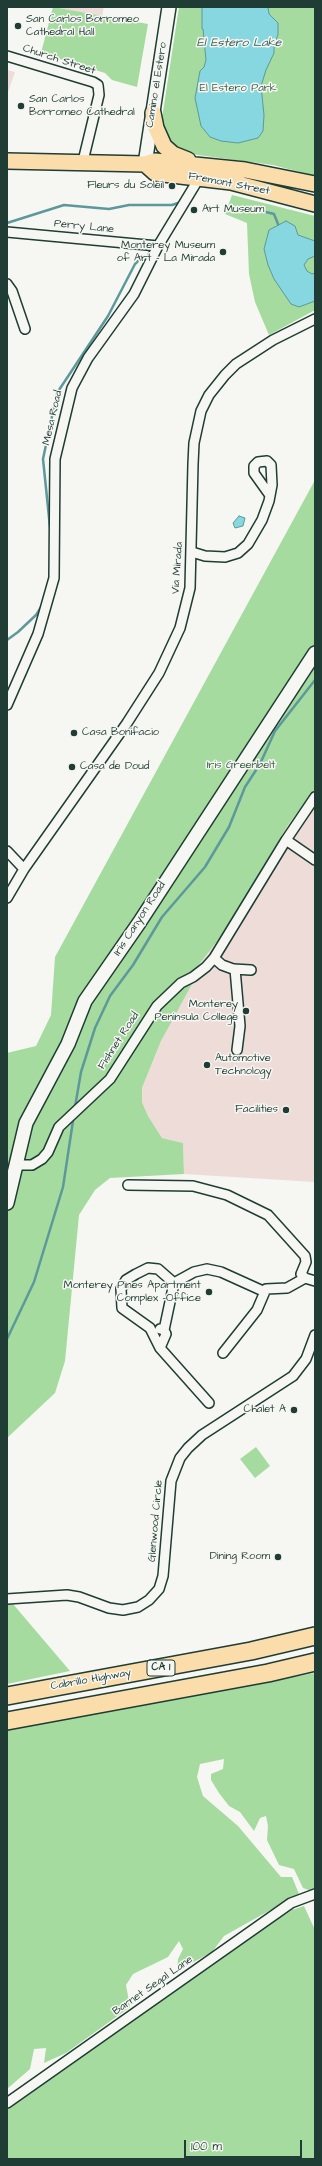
<!DOCTYPE html>
<style>
body{margin:0}
#map{position:relative;width:322px;height:2166px;overflow:hidden;background:#f6f6f2;font-family:"Architects Daughter",sans-serif}
canvas{display:block}
.frame{position:absolute;inset:0;border:8px solid #1f3d34;pointer-events:none}
.scale{position:absolute;left:184px;top:2140px;width:118px;height:18px;box-sizing:border-box;border:2px solid #1f3d34;border-top:0;padding-left:5px;font-size:12px;line-height:14px;white-space:nowrap;color:#1f3d34;-webkit-text-stroke:3px #f6f6f2;paint-order:stroke}
</style>
<div id="map">
<canvas width="322" height="2166"></canvas>
<div class="frame"></div>
<div class="scale">100 m</div>
</div>
<script>
const ctx = document.querySelector('canvas').getContext('2d');
ctx.lineJoin = 'round';
function fillPath(path, color) { ctx.fillStyle = color; ctx.fill(path, 'evenodd'); }
const poly = rows => new Path2D(rows.map(r => 'M' + r).join(''));
function stroke(path, color, width, dash) { ctx.strokeStyle = color; ctx.lineWidth = width; ctx.lineCap = dash ? 'butt' : 'round'; ctx.setLineDash(dash || []); ctx.stroke(path); }
function drawText(font, color, halo, rows, align = 'center') {
  ctx.font = font + ' "Architects Daughter",sans-serif'; ctx.lineWidth = 3; ctx.setLineDash([]); ctx.textBaseline = 'middle'; ctx.strokeStyle = halo; ctx.fillStyle = color; for (const [text, x, y, turn = 0] of rows) {
    ctx.save(); ctx.translate(x, y); ctx.rotate((+turn || 0) * Math.PI / 180); ctx.textAlign = isNaN(turn) ? turn : align; if (halo) ctx.strokeText(text, 0, 0); ctx.fillText(text, 0, 0); ctx.restore();
  }
}
fillPath(poly([
 [53,7,104,7,102,16],
 [7,70,15,72,7,95],
 [315,789,315,1182,184,1174,183,1143,162,1138,148,1116,142,1102,142,1088,161,1041,194,971,225,931,288,825]
]), '#eedcd8');
fillPath(poly([
 [53,7,148,24,137,87,112,80,105,73,41,53],
 [179,7,315,7,315,176,273,165,183,153,169,144,161,125],
 [232,195,315,216,315,310,269,335,255,302,249,274,247,223,225,214],
 [315,480,315,789,288,825,225,931,194,971,193,982,161,1041,142,1088,142,1102,148,1116,162,1138,183,1143,184,1174,110,1178,95,1190,79,1215,65,1361,55,1393,7,1438,7,1053,36,1046,51,1015,55,957],
 [256,1447,270,1466,255,1478,240,1459],
 [7,1597,70,1671,7,1684],
 [315,1673,315,1892,303,1888,294,1869,279,1865,267,1840,268,1826,266,1816,260,1818,254,1831,240,1812,229,1806,219,1793,211,1780,211,1774,223,1769,224,1759,200,1764,197,1777,203,1796,238,1826,281,1877,292,1877,299,1894,224,1936,212,1952,177,1971,178,1959,183,1949,179,1941,168,1957,133,1974,126,1985,130,2007,66,2053,44,2063,46,2048,34,2049,30,2069,7,2089,7,1730],
 [304,1906,315,1930,315,2159,7,2159,7,2107,258,1931,292,1910]
]), '#a5db9f');
const water = poly([
 [202,7,268,7,269,14,278,23,278,35,274,44,274,53,266,70,261,86,264,115,263,131,258,138,238,143,221,141,210,137,201,126,195,98,200,71,204,67,206,60,203,29,202,29,202,7],
 [286,221,295,226,298,235,315,241,315,256,308,259,304,265,307,271,312,274,315,273,315,301,299,307,291,304,274,279,268,265,264,249,269,230,286,221],
 [239,516,245,518,243,526,235,528,233,523,239,516]
]);
fillPath(water, '#86d7df');
stroke(water, '#5d999b', 1);
stroke(poly([
 [262,211,274,214,278,224],
 [7,223,64,205,109,209,129,205,172,205,178,203],
 [50,527,43,459,57,393,108,316,135,264,141,258],
 [7,640,18,632,36,615,43,604],
 [75,1107,81,1072,95,1028,110,996,133,965,162,917,205,867,229,827,245,787,260,764,275,731,315,680],
 [7,1339,34,1282,63,1187,73,1121]
]), '#5d999b', 2.5);
const street = poly([
 [7,56,93,82,98,85,99,95,83,161],
 [7,232,158,246],
 [7,284,12,291,25,329],
 [192,552,205,556,225,557,238,553,248,544,262,520,269,501,272,485,271,465,267,461,258,462,254,466,254,473,269,494],
 [7,705,38,634,54,578,55,459,72,388,88,358,134,294,158,246,201,175],
 [286,840,315,860],
 [7,851,24,869],
 [7,898,24,869,127,723,159,673,180,628,190,588,193,464,194,443,201,411,209,395,225,375,236,364,273,340,315,319],
 [214,958,222,965,233,969,251,970],
 [235,969,240,1026,237,1050],
 [16,1165,32,1165,42,1159,48,1152,59,1127,110,1079,157,1006,181,983,193,977,206,967,214,958,286,840,315,797],
 [128,1185,193,1186,227,1195,268,1215,305,1256,306,1262,301,1274,305,1278,287,1288,266,1289,257,1310,223,1353],
 [305,1278,315,1281],
 [174,1283,158,1269,148,1268,136,1274,126,1280,121,1289,122,1308,150,1328,160,1348,209,1403],
 [160,1329,164,1330,166,1334,160,1348],
 [164,1330,174,1283,194,1272,207,1269,221,1272,263,1291],
 [7,1599,67,1595,79,1597,109,1608,123,1610,138,1607,149,1600,159,1589,163,1576,171,1481,180,1458,188,1448,202,1435,293,1376,306,1359,315,1335],
 [7,2103,291,1903,315,1894]
]);
const secondary = poly([
 [145,164,169,7],
 [7,1203,26,1123,68,1044,85,1001,139,923,315,653]
]);
const primary = poly([
 [153,113,156,128,164,146,173,154,188,160],
 [7,161,145,164,155,161,245,170,315,184],
 [145,164,155,173,231,182,315,204]
]);
const highway = poly([
 [7,1696,251,1651,315,1636],
 [7,1721,268,1673,315,1662]
]);
stroke(street, '#1f3d34', 12);
stroke(secondary, '#1f3d34', 16);
stroke(primary, '#1f3d34', 18);
stroke(highway, '#1f3d34', 20);
stroke(street, '#f6f6f2', 9);
stroke(secondary, '#f6f6f2', 13);
stroke(primary, '#faddab', 15);
stroke(highway, '#faddab', 17);
for (const [x, y, r, color] of [
 [18,26,4,"#1f3d34"],
 [21,106,4,"#1f3d34"],
 [172,186,4,"#1f3d34"],
 [194,210,4,"#1f3d34"],
 [223,252,4,"#1f3d34"],
 [74,733,4,"#1f3d34"],
 [72,767,4,"#1f3d34"],
 [246,1011,4,"#1f3d34"],
 [207,1065,4,"#1f3d34"],
 [286,1110,4,"#1f3d34"],
 [209,1292,4,"#1f3d34"],
 [294,1410,4,"#1f3d34"],
 [278,1557,4,"#1f3d34"]
]) { const dot = new Path2D(); dot.arc(x, y, r, 0, 2 * Math.PI); ctx.fillStyle = color; ctx.fill(dot); stroke(dot, '#f6f6f2', 1.5); }
for (const [x, y, w] of [
 [161,1668,28]
]) { const box = new Path2D(); box.roundRect(x - w / 2, y - 8, w, 16, 3); ctx.fillStyle = '#f6f6f2'; ctx.fill(box); stroke(box, '#1f3d34', 1); }
drawText('bold 10px', '#1f3d34', null, [
 ["CA 1",161,1668]
]);
drawText('11px', '#1f3d34', '#f6f6f2', [
 ["San Carlos Borromeo",26,20,"left"],
 ["Cathedral Hall",26,33,"left"],
 ["San Carlos",29,100,"left"],
 ["Borromeo Cathedral",29,113,"left"],
 ["Fleurs du Soleil",164,186],
 ["Art Museum",202,210,"left"],
 ["Monterey Museum",215,246],
 ["of Art - La Mirada",215,259],
 ["Casa Bonifacio",82,733,"left"],
 ["Casa de Doud",80,767,"left"],
 ["Monterey",238,1005],
 ["Peninsula College",238,1018],
 ["Automotive",215,1059,"left"],
 ["Technology",215,1072,"left"],
 ["Facilities",278,1110],
 ["Monterey Pines Apartment",201,1286],
 ["Complex -Office",201,1299],
 ["Chalet A",286,1410],
 ["Dining Room",270,1557]
], 'right');
drawText('11px', '#1f3d34', '#f6f6f2', [
 ["Church Street",59,60,18],
 ["Camino el Estero",157,85,-81],
 ["Fremont Street",229,184,11],
 ["Perry Lane",84,227,6],
 ["Mesa Road",53,418,-77],
 ["Via Mirada",178,568,-86],
 ["Iris Canyon Road",140,919,-57],
 ["Fishnet Road",119,1041,-57],
 ["Glenwood Circle",156,1521,-85],
 ["Cabrillo Highway",91,1680,-10],
 ["Barnet Segal Lane",153,1986,-35]
]);
drawText('11px', '#3a5d49', '#f6f6f2', [
 ["El Estero Park",238,89],
 ["Iris Greenbelt",241,766]
]);
drawText('italic 12px', '#345c56', '#f6f6f2', [
 ["El Estero Lake",239,43]
]);
</script>
